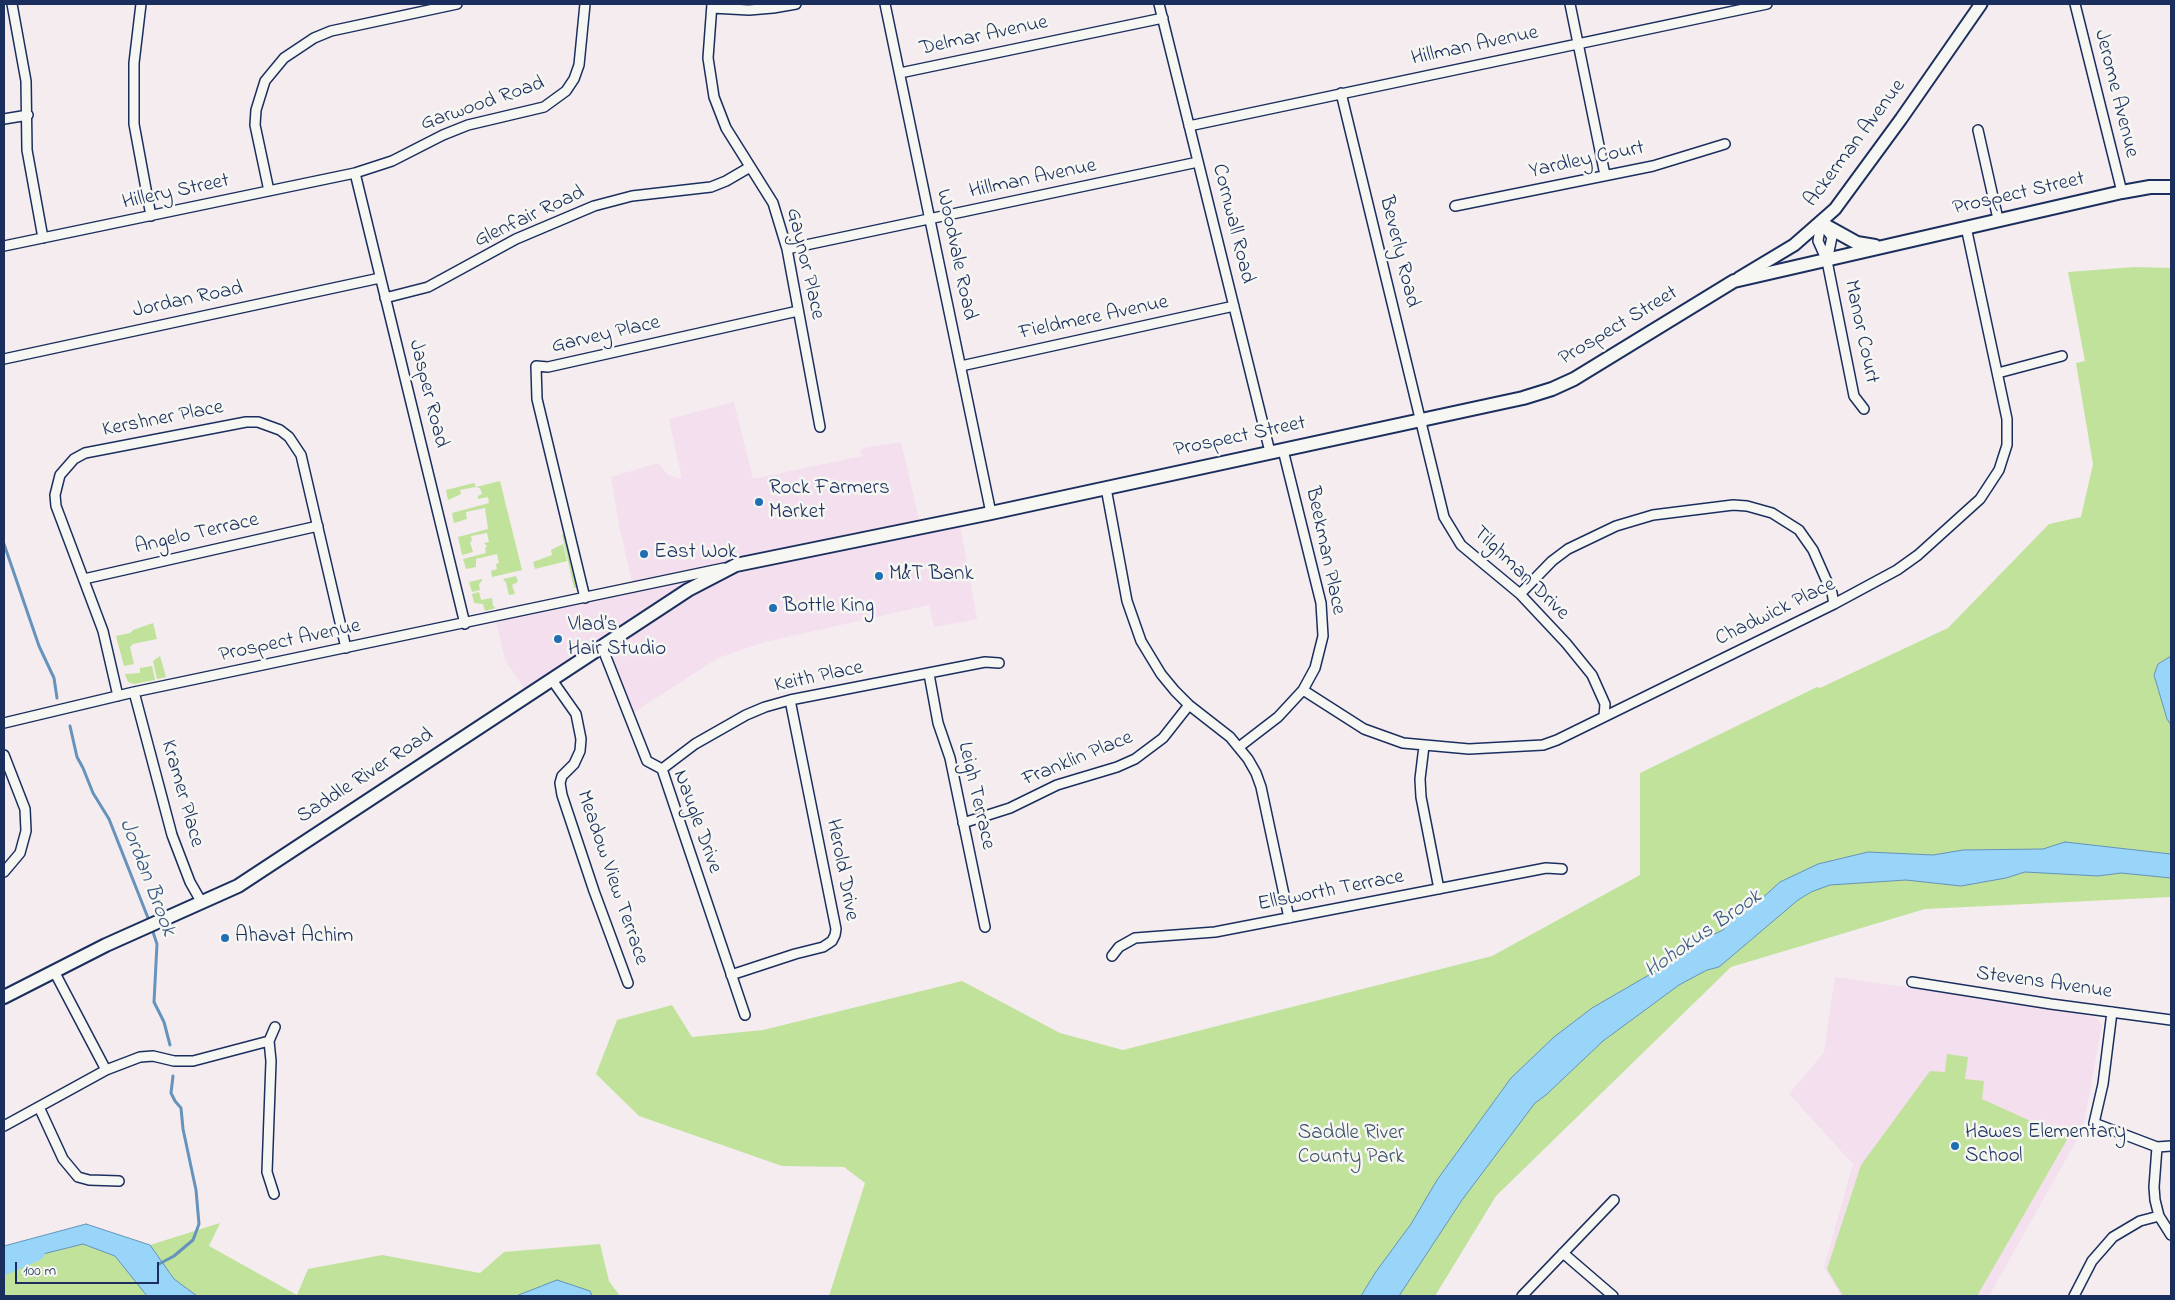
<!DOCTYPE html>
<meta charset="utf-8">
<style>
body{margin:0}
#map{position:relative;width:2175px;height:1300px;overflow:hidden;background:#f5ecf0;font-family:"Indie Flower",sans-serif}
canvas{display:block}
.frame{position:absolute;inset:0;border:5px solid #1b2f5e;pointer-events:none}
.scale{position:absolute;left:15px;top:1262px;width:144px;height:22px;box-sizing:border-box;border:2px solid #1b2f5e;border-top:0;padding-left:6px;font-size:15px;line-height:18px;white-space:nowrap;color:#1b2f5e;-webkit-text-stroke:4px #f6f6f2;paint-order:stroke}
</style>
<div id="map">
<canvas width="2175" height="1300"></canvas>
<div class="frame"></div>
<div class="scale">100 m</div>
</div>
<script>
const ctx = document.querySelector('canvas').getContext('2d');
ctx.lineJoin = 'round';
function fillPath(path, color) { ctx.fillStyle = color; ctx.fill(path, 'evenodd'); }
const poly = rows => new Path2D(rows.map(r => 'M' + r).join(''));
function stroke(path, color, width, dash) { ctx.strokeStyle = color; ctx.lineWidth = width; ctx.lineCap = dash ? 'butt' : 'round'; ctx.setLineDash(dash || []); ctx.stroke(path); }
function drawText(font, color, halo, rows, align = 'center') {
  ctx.font = font + ' "Indie Flower",sans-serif'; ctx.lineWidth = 5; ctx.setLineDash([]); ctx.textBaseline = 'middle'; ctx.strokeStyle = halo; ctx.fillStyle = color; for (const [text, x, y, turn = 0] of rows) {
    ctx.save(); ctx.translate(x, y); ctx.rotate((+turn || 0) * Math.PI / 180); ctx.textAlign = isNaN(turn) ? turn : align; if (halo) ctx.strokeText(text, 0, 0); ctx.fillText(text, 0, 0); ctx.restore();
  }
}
fillPath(poly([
 [734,402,753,479,862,456,860,451,864,448,901,442,921,527,959,519,977,619,934,627,929,605,765,642,718,658,628,716,602,647,528,695,505,660,495,617,633,586,620,530,611,477,658,463,668,475,682,479,669,419],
 [1835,977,1976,997,2095,1017,2102,1025,2083,1129,1989,1296,1841,1296,1824,1267,1853,1164,1789,1094,1824,1052]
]), '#f3dfed');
fillPath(poly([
 [2135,267,2171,268,2171,897,1925,909,1731,967,1496,1196,1435,1296,829,1296,865,1183,844,1167,782,1166,639,1116,596,1074,617,1020,672,1005,692,1037,763,1030,962,981,1060,1033,1123,1050,1492,956,1640,875,1640,773,1817,687,1820,688,1948,628,2049,524,2081,517,2093,464,2076,363,2085,361,2068,272],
 [500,481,522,570,492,577,491,571,497,569,496,564,499,563,497,554,476,559,476,567,466,569,463,559,486,553,485,548,487,546,484,543,489,542,487,533,471,536,472,541,470,542,473,552,462,555,458,537,488,529,485,508,466,512,467,519,454,523,452,513,489,503,488,497,478,499,478,496,482,494,480,488,475,487,460,490,461,494,448,500,446,490,474,483,476,487],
 [564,534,577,585,576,588,574,588,562,535],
 [563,544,567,561,535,569,533,562,552,555,551,550],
 [516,576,518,582,512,585,515,594,509,595,506,583,503,579],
 [482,579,482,581,479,584,480,590,472,592,469,582],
 [479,592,481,600,492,598,493,606,496,608,485,611,483,604,474,603,472,594],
 [153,623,157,639,133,644,130,647,134,664,124,666,116,636,130,633,133,630],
 [160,656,166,677,157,679,153,661],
 [152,666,155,680,134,684,128,682,125,674,140,673,140,668],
 [1947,1054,1968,1057,1965,1079,1984,1081,1982,1099,2068,1138,1977,1296,1843,1296,1827,1269,1861,1165,1930,1071,1945,1072],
 [220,1223,209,1246,297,1295,308,1269,382,1255,480,1273,504,1252,600,1244,609,1281,620,1296,4,1296,4,1246,86,1224,150,1245]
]), '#c0e29b');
const water = poly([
 [2171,656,2171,725,2167,719,2154,675,2158,664,2171,656],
 [2065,842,2171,854,2171,878,2121,873,2098,876,2025,872,2006,878,1961,886,1906,880,1830,885,1811,892,1798,900,1719,967,1707,970,1679,985,1603,1041,1546,1095,1535,1103,1462,1200,1399,1296,1361,1296,1375,1273,1411,1224,1437,1180,1511,1078,1554,1037,1592,1008,1654,972,1691,945,1723,930,1743,908,1760,900,1780,882,1818,864,1868,852,1933,855,1963,850,2043,849,2065,842],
 [86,1224,150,1245,174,1279,197,1296,147,1296,115,1256,83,1244,15,1261,4,1260,4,1246,86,1224],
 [557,1280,590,1291,592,1296,516,1296,557,1280]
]);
fillPath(water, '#98d5f9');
stroke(water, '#6693bb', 1);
stroke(poly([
 [4,544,39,646,54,678,57,698],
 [70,726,77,757,83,768,93,793,109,819,150,923],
 [152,929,157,944,154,1002,164,1022,170,1045],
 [159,1264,174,1256,193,1240,199,1224,196,1190,183,1129,181,1108,175,1101,171,1093,173,1076]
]), '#6693bb', 3);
stroke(poly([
 [4,1266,36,1252]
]), '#98d5f9', 18);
const minor = poly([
 [12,4,26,81,27,150,43,238],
 [141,4,134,63,134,124,151,216],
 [712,4,708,58,714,97,726,128,773,203,787,249,820,427],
 [885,4,991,513],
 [1159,4,1270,452],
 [1570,4,1605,175],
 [2075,4,2122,192],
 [712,8,749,10,773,8,796,4],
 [900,73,1163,18],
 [1341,93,1444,517,1461,545,1520,594,1566,643,1592,675,1605,704,1604,716],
 [4,119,28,115],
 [1189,126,1767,4],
 [1978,130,1998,219],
 [355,173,465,624],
 [269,191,255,125,256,110,265,81,284,58,314,38,331,31,457,4],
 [1455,206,1653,166,1725,144],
 [1821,223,1818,241,1827,261,1854,396,1864,409],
 [1824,227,1832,237,1827,261],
 [4,246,355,173,392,161,443,135,468,125,544,107,566,91,574,79,579,65,585,4],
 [787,249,1198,162],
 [385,298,428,287,516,239,594,206,632,196,711,187,726,181,750,167],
 [4,359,380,278],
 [961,366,1234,306],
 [1998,373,2062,356],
 [1106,488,1127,601,1141,641,1161,674,1175,691,1189,705,1230,737,1248,759,1256,773,1261,787,1289,918],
 [84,579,318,526],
 [1520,594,1552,561,1568,549,1616,526,1653,515,1733,505,1747,506,1772,513,1799,530,1813,550,1832,593,1834,604],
 [585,598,537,399,536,366,548,367,798,311],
 [602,647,647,761,662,769,745,1015],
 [929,674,938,723,950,758,985,927],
 [552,680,576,714,581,739,580,751,574,764,562,776,560,783,562,795,594,891,628,983],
 [1303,690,1364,729,1403,743,1469,749,1543,745,1557,740,1834,604,1897,570,1918,555,1980,499,1999,470,2007,445,2007,419,1966,227],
 [134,692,172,835,190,882,202,903],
 [118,696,103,631,56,506,55,495,60,475,74,459,85,453,246,422,258,422,280,430,289,437,301,455,346,648],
 [4,723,134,692,724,568],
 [1424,746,1420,779,1421,797,1439,889],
 [1239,747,1278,717,1303,690,1315,668,1323,636,1321,603,1283,450],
 [4,755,25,809,26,831,20,853,4,872],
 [662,769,695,744,746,715,765,707,790,700,985,662,999,663],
 [963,823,1010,808,1057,785,1117,767,1135,759,1163,738,1189,705],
 [1112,956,1119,947,1135,938,1215,932,1546,868,1562,869],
 [55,973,106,1070],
 [731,975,795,954,823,947,832,941,835,935,836,929,790,700],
 [1912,982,2051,1004,2171,1020],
 [2112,1012,2103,1084,2094,1123,2157,1147,2171,1146],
 [39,1107,63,1159,78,1177,89,1180,119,1181],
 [4,1126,106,1070,140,1057,153,1056,174,1061,193,1061,269,1041],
 [2157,1147,2154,1187,2155,1200,2159,1216,2171,1235],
 [274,1194,267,1172,271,1061,269,1041,275,1027],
 [1563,1253,1613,1296],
 [1522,1296,1614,1200],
 [2074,1296,2092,1261,2113,1237,2140,1221,2159,1216]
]);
const tertiary = poly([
 [1739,278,1794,245,1835,209,1901,119,1981,4]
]);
const secondary = poly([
 [1821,223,1857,243,1875,246],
 [4,997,106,945,238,886,688,590,736,565,991,513,1523,398,1552,389,1574,379,1734,281,2122,192,2150,187,2171,187]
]);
stroke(minor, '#1b2f5e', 12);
stroke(tertiary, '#1b2f5e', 15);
stroke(secondary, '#1b2f5e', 16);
stroke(minor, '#f6f6f2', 9);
stroke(tertiary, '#f6f6f2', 11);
stroke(secondary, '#f6f6f2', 12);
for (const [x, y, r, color] of [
 [759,502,5,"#1f6fb2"],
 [644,554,5,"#1f6fb2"],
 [879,576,5,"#1f6fb2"],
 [773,608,5,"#1f6fb2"],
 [558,639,5,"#1f6fb2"],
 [225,938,5,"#1f6fb2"],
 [1955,1146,5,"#1f6fb2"]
]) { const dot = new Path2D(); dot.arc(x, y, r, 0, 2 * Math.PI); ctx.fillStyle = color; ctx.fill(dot); stroke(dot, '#f6f6f2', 2); }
drawText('21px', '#1b2f5e', '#f6f6f2', [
 ["Delmar Avenue",984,37,-12],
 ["Hillman Avenue",1475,47,-12],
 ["Jerome Avenue",2115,94,76],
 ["Garwood Road",483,105,-19],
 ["Ackerman Avenue",1856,144,-53],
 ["Yardley Court",1587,161,-12],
 ["Hillman Avenue",1033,180,-12],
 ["Hillery Street",176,193,-12],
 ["Prospect Street",2019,195,-13],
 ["Glenfair Road",530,218,-25],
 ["Cornwall Road",1232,224,76],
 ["Beverly Road",1398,252,76],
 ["Woodvale Road",955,255,78],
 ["Gaynor Place",804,264,77],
 ["Jordan Road",188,301,-12],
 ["Fieldmere Avenue",1094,319,-12],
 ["Prospect Street",1619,327,-31],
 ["Manor Court",1860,332,78],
 ["Garvey Place",606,336,-13],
 ["Jasper Road",427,394,76],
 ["Kershner Place",163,420,-11],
 ["Prospect Street",1240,438,-12],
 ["Angelo Terrace",197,535,-13],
 ["Beekman Place",1324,551,78],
 ["Tilghman Drive",1520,574,44],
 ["Chadwick Place",1776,613,-26],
 ["Prospect Avenue",290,642,-12],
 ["Keith Place",819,678,-12],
 ["Franklin Place",1078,760,-22],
 ["Saddle River Road",366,777,-33],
 ["Kramer Place",181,794,74],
 ["Leigh Terrace",975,796,77],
 ["Naugle Drive",696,822,70],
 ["Herold Drive",841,870,79],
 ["Meadow View Terrace",611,878,71],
 ["Ellsworth Terrace",1331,892,-11],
 ["Stevens Avenue",2044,984,8]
]);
drawText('21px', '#1b2f5e', '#f6f6f2', [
 ["Rock Farmers",769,490],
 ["Market",769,514],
 ["East Wok",654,554],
 ["M&T Bank",889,576],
 ["Bottle King",783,608],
 ["Vlad’s",568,627],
 ["Hair Studio",568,651],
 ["Ahavat Achim",235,938],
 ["Hawes Elementary",1965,1134],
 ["School",1965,1158]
], 'left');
drawText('21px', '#3c536a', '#f6f6f2', [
 ["Saddle River",1351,1135],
 ["County Park",1351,1159]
]);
drawText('italic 22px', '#3a5885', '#f6f6f2', [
 ["Jordan Brook",146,878,69],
 ["Hohokus Brook",1704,935,-35]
]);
</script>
